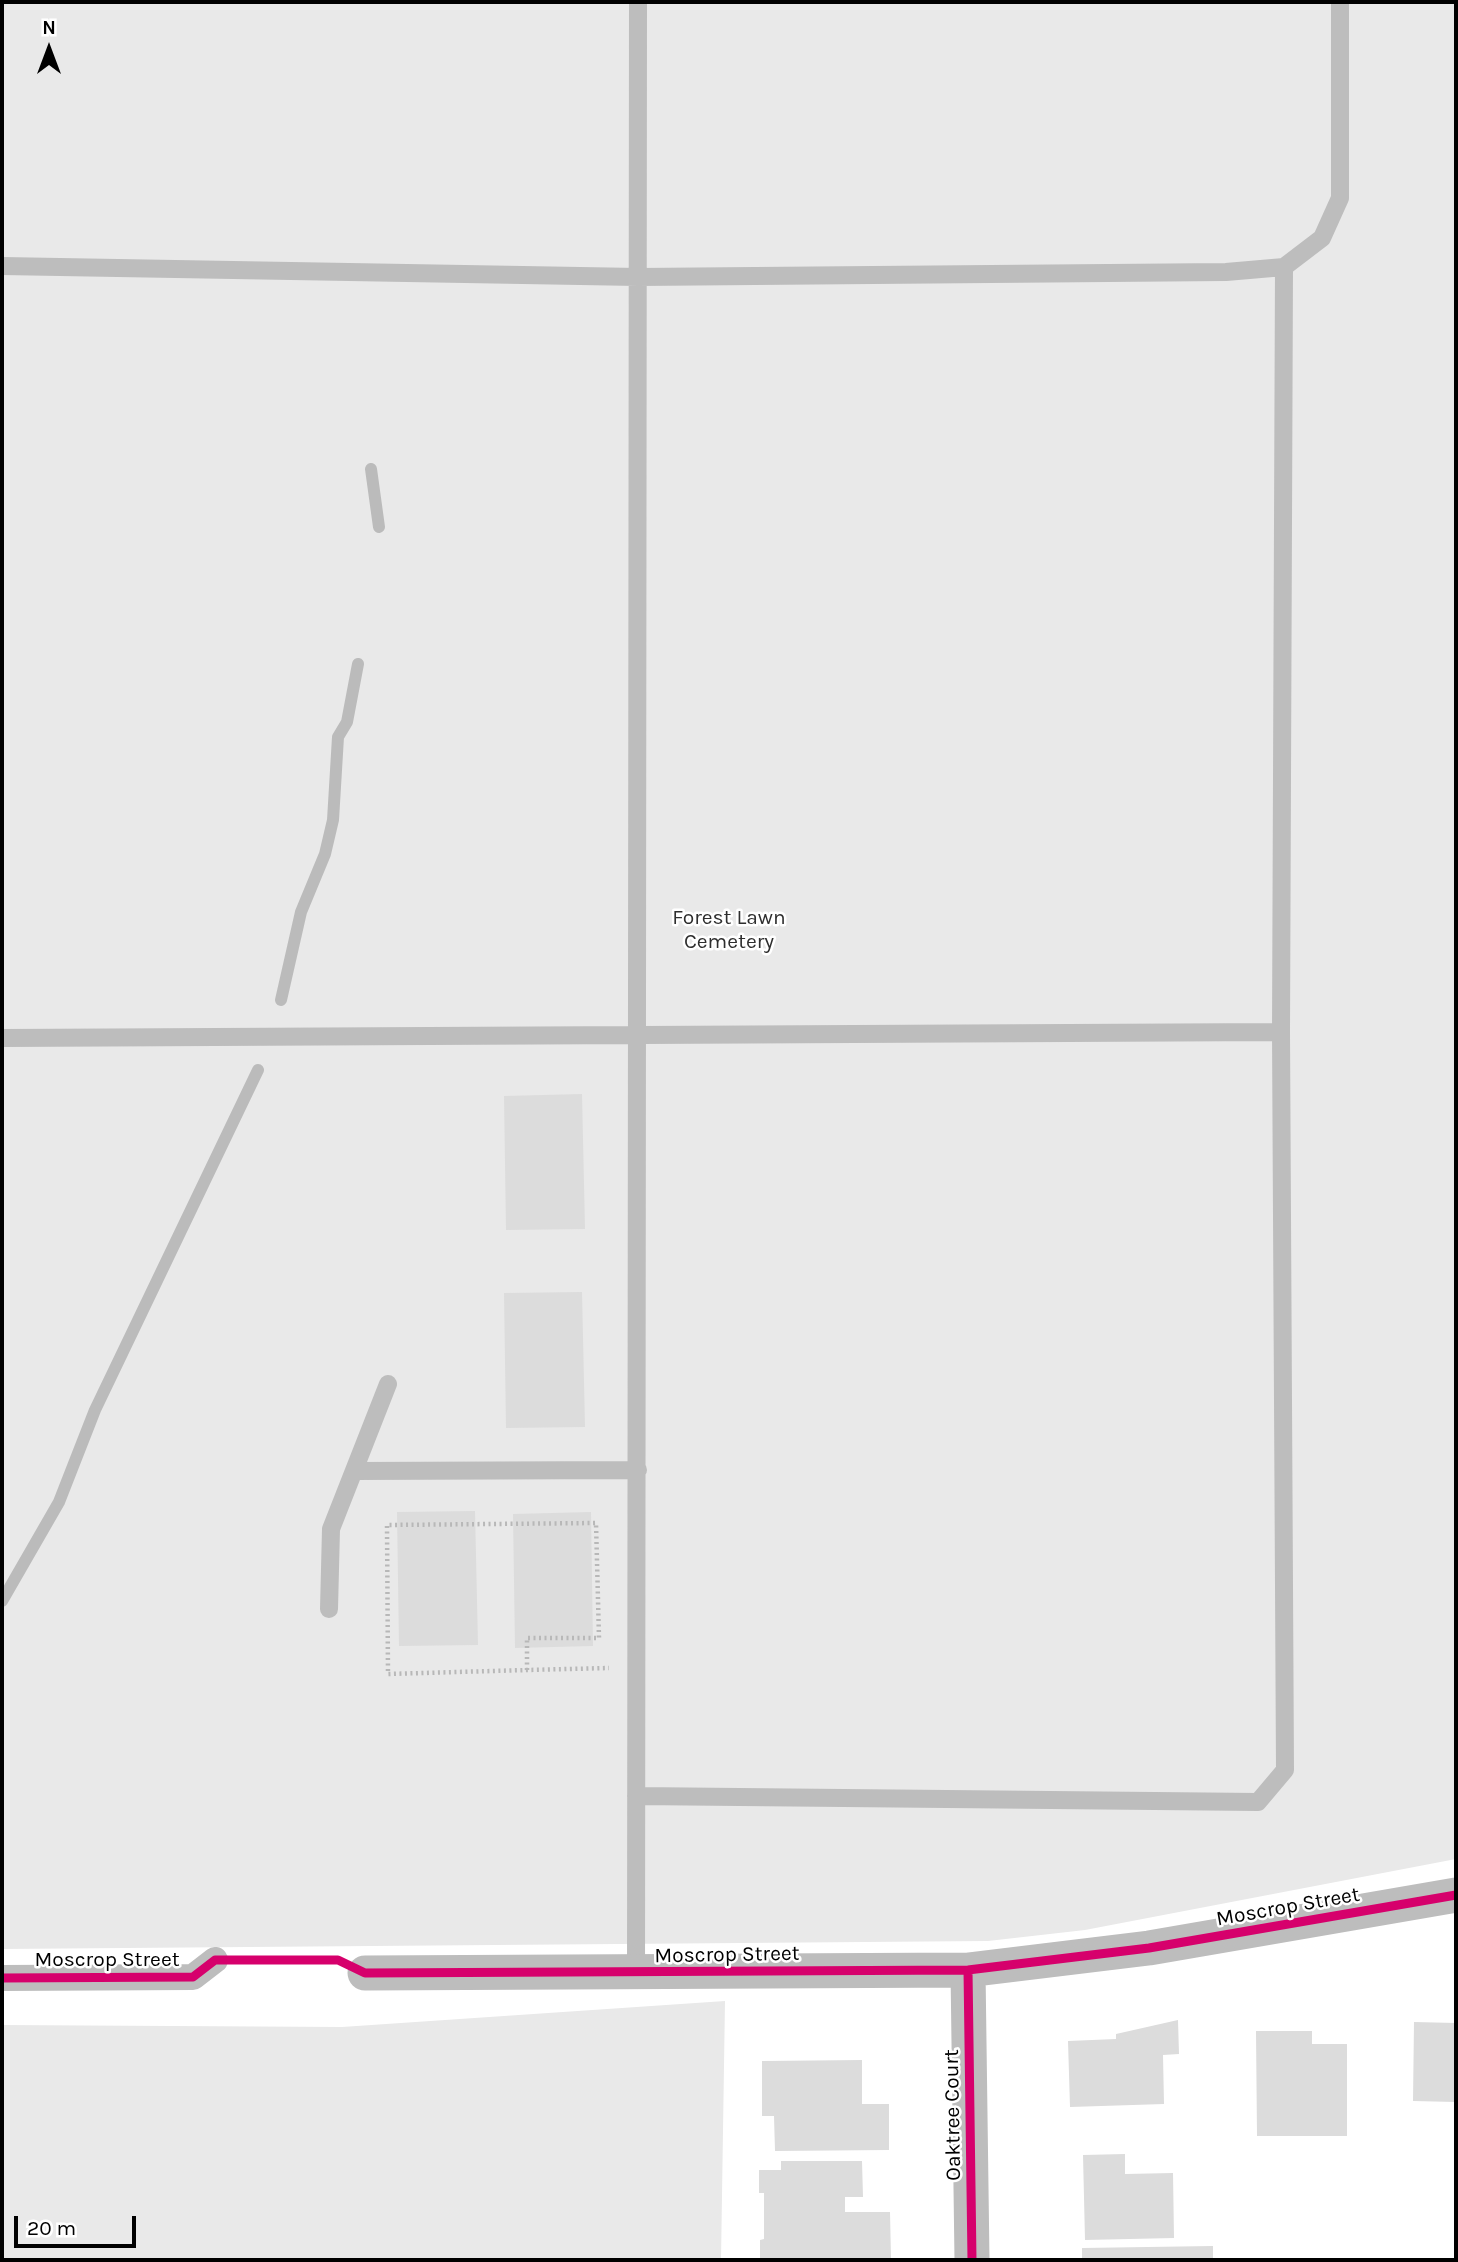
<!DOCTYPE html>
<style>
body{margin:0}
#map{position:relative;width:1458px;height:2262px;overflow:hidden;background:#fff;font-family:Karla,sans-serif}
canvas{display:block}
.frame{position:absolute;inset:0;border:4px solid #000;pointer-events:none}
.north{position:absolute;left:14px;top:14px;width:70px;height:70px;-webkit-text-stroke:5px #fff;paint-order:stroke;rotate:0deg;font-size:19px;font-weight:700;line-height:28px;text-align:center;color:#000}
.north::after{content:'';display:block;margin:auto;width:24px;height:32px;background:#000;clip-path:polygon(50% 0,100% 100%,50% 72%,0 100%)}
.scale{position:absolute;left:14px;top:2216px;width:122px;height:32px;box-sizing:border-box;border:4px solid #000;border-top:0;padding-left:9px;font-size:21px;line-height:24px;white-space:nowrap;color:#000;-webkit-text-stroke:5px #fff;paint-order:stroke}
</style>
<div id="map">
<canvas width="1458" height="2262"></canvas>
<div class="frame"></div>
<div class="north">N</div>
<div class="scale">20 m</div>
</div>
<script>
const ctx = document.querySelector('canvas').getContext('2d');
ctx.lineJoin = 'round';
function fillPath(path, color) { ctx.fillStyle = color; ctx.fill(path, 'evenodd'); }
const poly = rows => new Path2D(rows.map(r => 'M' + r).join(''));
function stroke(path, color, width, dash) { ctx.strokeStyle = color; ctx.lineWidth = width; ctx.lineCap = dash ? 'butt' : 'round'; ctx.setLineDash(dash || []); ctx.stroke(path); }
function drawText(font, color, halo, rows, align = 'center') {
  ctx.font = font + ' Karla,sans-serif'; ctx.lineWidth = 5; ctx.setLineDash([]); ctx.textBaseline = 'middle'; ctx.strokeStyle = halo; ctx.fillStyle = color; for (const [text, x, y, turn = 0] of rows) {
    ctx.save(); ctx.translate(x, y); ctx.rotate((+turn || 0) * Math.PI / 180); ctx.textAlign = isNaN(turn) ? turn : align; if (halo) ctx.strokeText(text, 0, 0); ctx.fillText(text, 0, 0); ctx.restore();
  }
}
fillPath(poly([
 [2,2,1456,2,1456,1859,1085,1930,988,1941,2,1949],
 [725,2001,721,2260,2,2260,2,2025,342,2027]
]), '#e9e9e9');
stroke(poly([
 [371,469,379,527],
 [281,1000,301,912,325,854,333,820,338,737,347,722,358,664],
 [2,1601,59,1502,95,1410,258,1070]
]), '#bbb', 12);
fillPath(poly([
 [582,1094,585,1229,506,1230,504,1096],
 [582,1292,585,1427,506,1428,504,1293],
 [475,1511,478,1645,399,1646,397,1512],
 [591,1512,593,1646,515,1648,513,1514],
 [1178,2020,1179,2054,1163,2055,1164,2104,1070,2107,1068,2041,1116,2039,1116,2034],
 [1414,2022,1456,2023,1456,2102,1413,2101],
 [1256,2031,1312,2031,1312,2044,1347,2044,1347,2136,1257,2136],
 [862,2060,862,2104,889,2104,889,2150,775,2151,774,2116,762,2116,762,2061],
 [1125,2154,1125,2174,1173,2173,1174,2238,1085,2240,1083,2155],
 [781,2161,862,2161,863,2197,845,2197,845,2212,890,2212,891,2259,760,2260,760,2240,764,2239,764,2193,759,2193,759,2170,781,2170],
 [1213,2246,1213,2260,1082,2260,1082,2248]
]), '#dcdcdc');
stroke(poly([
 [527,1670,527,1638,599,1638,596,1523,387,1525,388,1674,527,1670,609,1668]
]), '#b8b8b8', 4.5, [2, 3.5]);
stroke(poly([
 [2,266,638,277,1226,272,1284,267],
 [2,1038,1281,1032],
 [354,1471,638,1470],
 [329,1609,331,1529,388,1384],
 [636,1796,1258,1802,1285,1770,1281,1032,1284,267,1322,238,1340,198,1340,2],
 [636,1974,638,2]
]), '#bdbdbd', 18);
stroke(poly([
 [2,1978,193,1977,215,1960]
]), '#bdbdbd', 26);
stroke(poly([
 [968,1970,972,2260],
 [365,1973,968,1970,1149,1948,1456,1895]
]), '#bdbdbd', 35);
stroke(poly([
 [968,1970,972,2260],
 [2,1978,193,1977,215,1960,338,1960,365,1973,968,1970,1149,1948,1456,1895]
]), '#d6006c', 9);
drawText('21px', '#2e2e2e', '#fff', [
 ["Forest Lawn",729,918],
 ["Cemetery",729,942]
]);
drawText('21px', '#000', '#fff', [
 ["Moscrop Street",1288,1907,-10],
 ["Moscrop Street",727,1955,-1],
 ["Moscrop Street",107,1960],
 ["Oaktree Court",953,2115,-91]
]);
</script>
